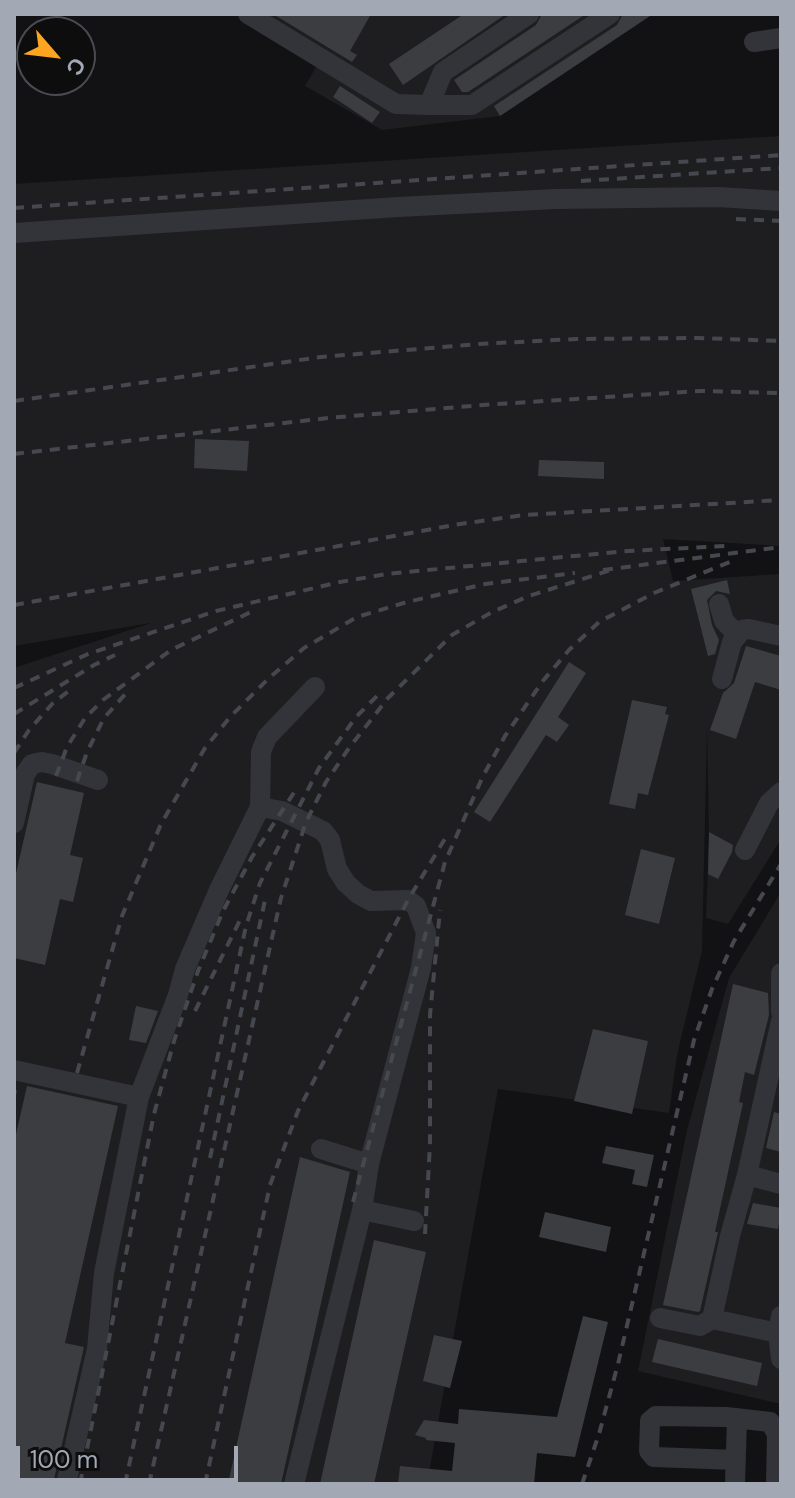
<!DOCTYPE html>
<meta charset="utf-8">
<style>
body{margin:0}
#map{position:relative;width:795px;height:1498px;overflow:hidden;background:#121214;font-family:"DM Sans",sans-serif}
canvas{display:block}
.frame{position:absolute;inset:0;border:16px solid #a2a9b5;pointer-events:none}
.north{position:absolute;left:16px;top:16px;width:80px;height:80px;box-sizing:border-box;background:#0d0d0e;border:2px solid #494b51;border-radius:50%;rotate:118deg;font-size:22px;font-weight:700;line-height:32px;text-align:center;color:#a2a9b5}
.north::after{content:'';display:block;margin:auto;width:28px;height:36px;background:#fda420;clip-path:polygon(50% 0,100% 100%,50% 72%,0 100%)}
.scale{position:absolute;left:16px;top:1446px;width:222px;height:36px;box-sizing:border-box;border:4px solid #a2a9b5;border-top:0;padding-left:10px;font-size:24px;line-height:28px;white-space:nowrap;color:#a2a9b5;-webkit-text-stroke:6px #0d0d0e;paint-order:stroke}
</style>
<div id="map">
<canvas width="795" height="1498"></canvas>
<div class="frame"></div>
<div class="north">С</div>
<div class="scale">100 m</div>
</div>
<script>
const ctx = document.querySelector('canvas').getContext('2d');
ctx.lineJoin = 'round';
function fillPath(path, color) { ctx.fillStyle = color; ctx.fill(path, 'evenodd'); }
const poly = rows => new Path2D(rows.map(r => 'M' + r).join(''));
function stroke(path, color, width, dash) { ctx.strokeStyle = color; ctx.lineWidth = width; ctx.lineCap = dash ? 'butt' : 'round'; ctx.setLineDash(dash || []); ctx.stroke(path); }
fillPath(poly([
 [265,14,653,14,500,116,382,130,305,86,326,50],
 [781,136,781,546,663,539,673,581,781,574,781,839,728,924,706,918,709,839,707,728,702,951,677,1055,669,1113,498,1089,427,1484,14,1484,14,668,151,623,14,646,14,184],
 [781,892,781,1404,638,1371,687,1130,729,978]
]), '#1e1e21');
fillPath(poly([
 [273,14,371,14,350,51,357,55,352,62],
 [464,14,506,14,403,85,389,64],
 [542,14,586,14,468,92,462,92,454,80,536,25],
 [623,14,653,14,500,116,494,106,617,25],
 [340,86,380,112,372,123,333,97],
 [195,439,249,441,247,471,194,468],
 [539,460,604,462,604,479,538,476],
 [727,580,730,594,716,591,707,600,712,625,719,640,715,654,708,656,691,589],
 [746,646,781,656,781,690,755,682,736,739,710,730,723,693,734,683],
 [569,662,586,673,558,717,569,725,557,742,546,735,490,822,474,812],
 [632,700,667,707,665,714,669,715,648,795,638,793,635,809,609,804],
 [37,782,84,793,70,855,83,858,73,902,60,899,45,965,14,958,14,882],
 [709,832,733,845,732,852,718,879,708,874],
 [641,849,675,858,659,924,625,915],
 [733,984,768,993,769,1015,754,1075,745,1072,739,1102,743,1103,715,1232,718,1232,700,1311,698,1312,663,1305],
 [136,1006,158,1011,146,1043,129,1040],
 [593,1029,648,1041,632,1114,574,1101],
 [27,1086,118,1106,65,1343,84,1347,53,1484,14,1484,14,1143],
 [774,1112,781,1114,781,1152,766,1148],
 [606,1146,654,1155,647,1187,632,1184,635,1170,602,1163],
 [300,1157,350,1172,281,1484,228,1484],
 [753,1203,781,1208,778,1229,747,1224],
 [545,1212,611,1227,606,1252,539,1237],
 [374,1240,426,1252,374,1484,320,1484],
 [583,1316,608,1322,575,1457,537,1453,534,1484,398,1484,400,1466,452,1471,455,1443,426,1440,426,1438,415,1435,424,1420,458,1424,459,1409,557,1417],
 [434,1335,462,1341,450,1388,423,1381],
 [658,1339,762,1363,757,1386,652,1362]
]), '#3c3d41');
stroke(poly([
 [248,14,396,104,429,105,472,105,610,14],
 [754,42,781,38],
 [429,105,443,72,529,14],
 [14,233,398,207,556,199,718,197,781,201],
 [719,604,724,621,737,634],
 [722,679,732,642,742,630,749,629,781,636],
 [260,807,282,811,323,831,330,840,337,869,346,883,358,894,371,901,408,900,416,906,426,933,421,968,369,1164,362,1210,294,1484],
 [14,823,25,774,32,764,42,762,52,764,98,780],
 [745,850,769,803,781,792],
 [781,973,781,1012],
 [781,1021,747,1175,781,1184],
 [14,1070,139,1097],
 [321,1149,369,1164],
 [362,1210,414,1221],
 [781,1316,778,1333,781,1359],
 [660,1318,700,1326,712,1319,778,1333],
 [712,1319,730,1236,747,1175],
 [736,1460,654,1457,649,1451,650,1421,656,1416,726,1417,770,1422,777,1434,776,1484],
 [66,1484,97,1349,104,1273,139,1097,178,995,185,969,219,890,260,807,261,752,267,737,315,687],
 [735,1484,737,1419]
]), '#333439', 20);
stroke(poly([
 [581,181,781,168],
 [14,208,781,155],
 [736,219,781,221],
 [14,401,321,357,479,344,577,339,699,338,781,341],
 [14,454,328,418,483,405,700,391,781,393],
 [603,570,781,547],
 [14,605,460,524,524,515,781,500],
 [14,688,88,654,216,611,340,582,387,574,521,561,628,551,725,546],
 [14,714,94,665,115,655],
 [14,753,29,730,53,703,70,690],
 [56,776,67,747,85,718,103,700,171,650,253,611],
 [77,781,87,752,104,718,128,691],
 [195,1011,243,914],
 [77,1073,122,916,161,824,205,748,231,716,269,678,304,648,357,617,407,602,485,584,575,573],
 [14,1095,15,1090],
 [210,1158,265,900],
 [353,1202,445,862,483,776,505,736,542,682,569,650,599,622,654,593,732,561],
 [425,1234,430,1144,430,1015,440,910],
 [80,1484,154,1114,174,1041,198,971,223,911,252,857,295,791],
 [125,1484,246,926,260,883,319,768,356,717,380,693],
 [149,1484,281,898,306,822,326,782,349,748,388,698,452,635,492,612,529,596,614,569],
 [205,1484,270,1185,298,1111,408,900,446,837],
 [582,1484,599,1434,618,1364,694,1040,712,989,734,941,781,864]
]), '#45484e', 4, [10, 8]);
</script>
